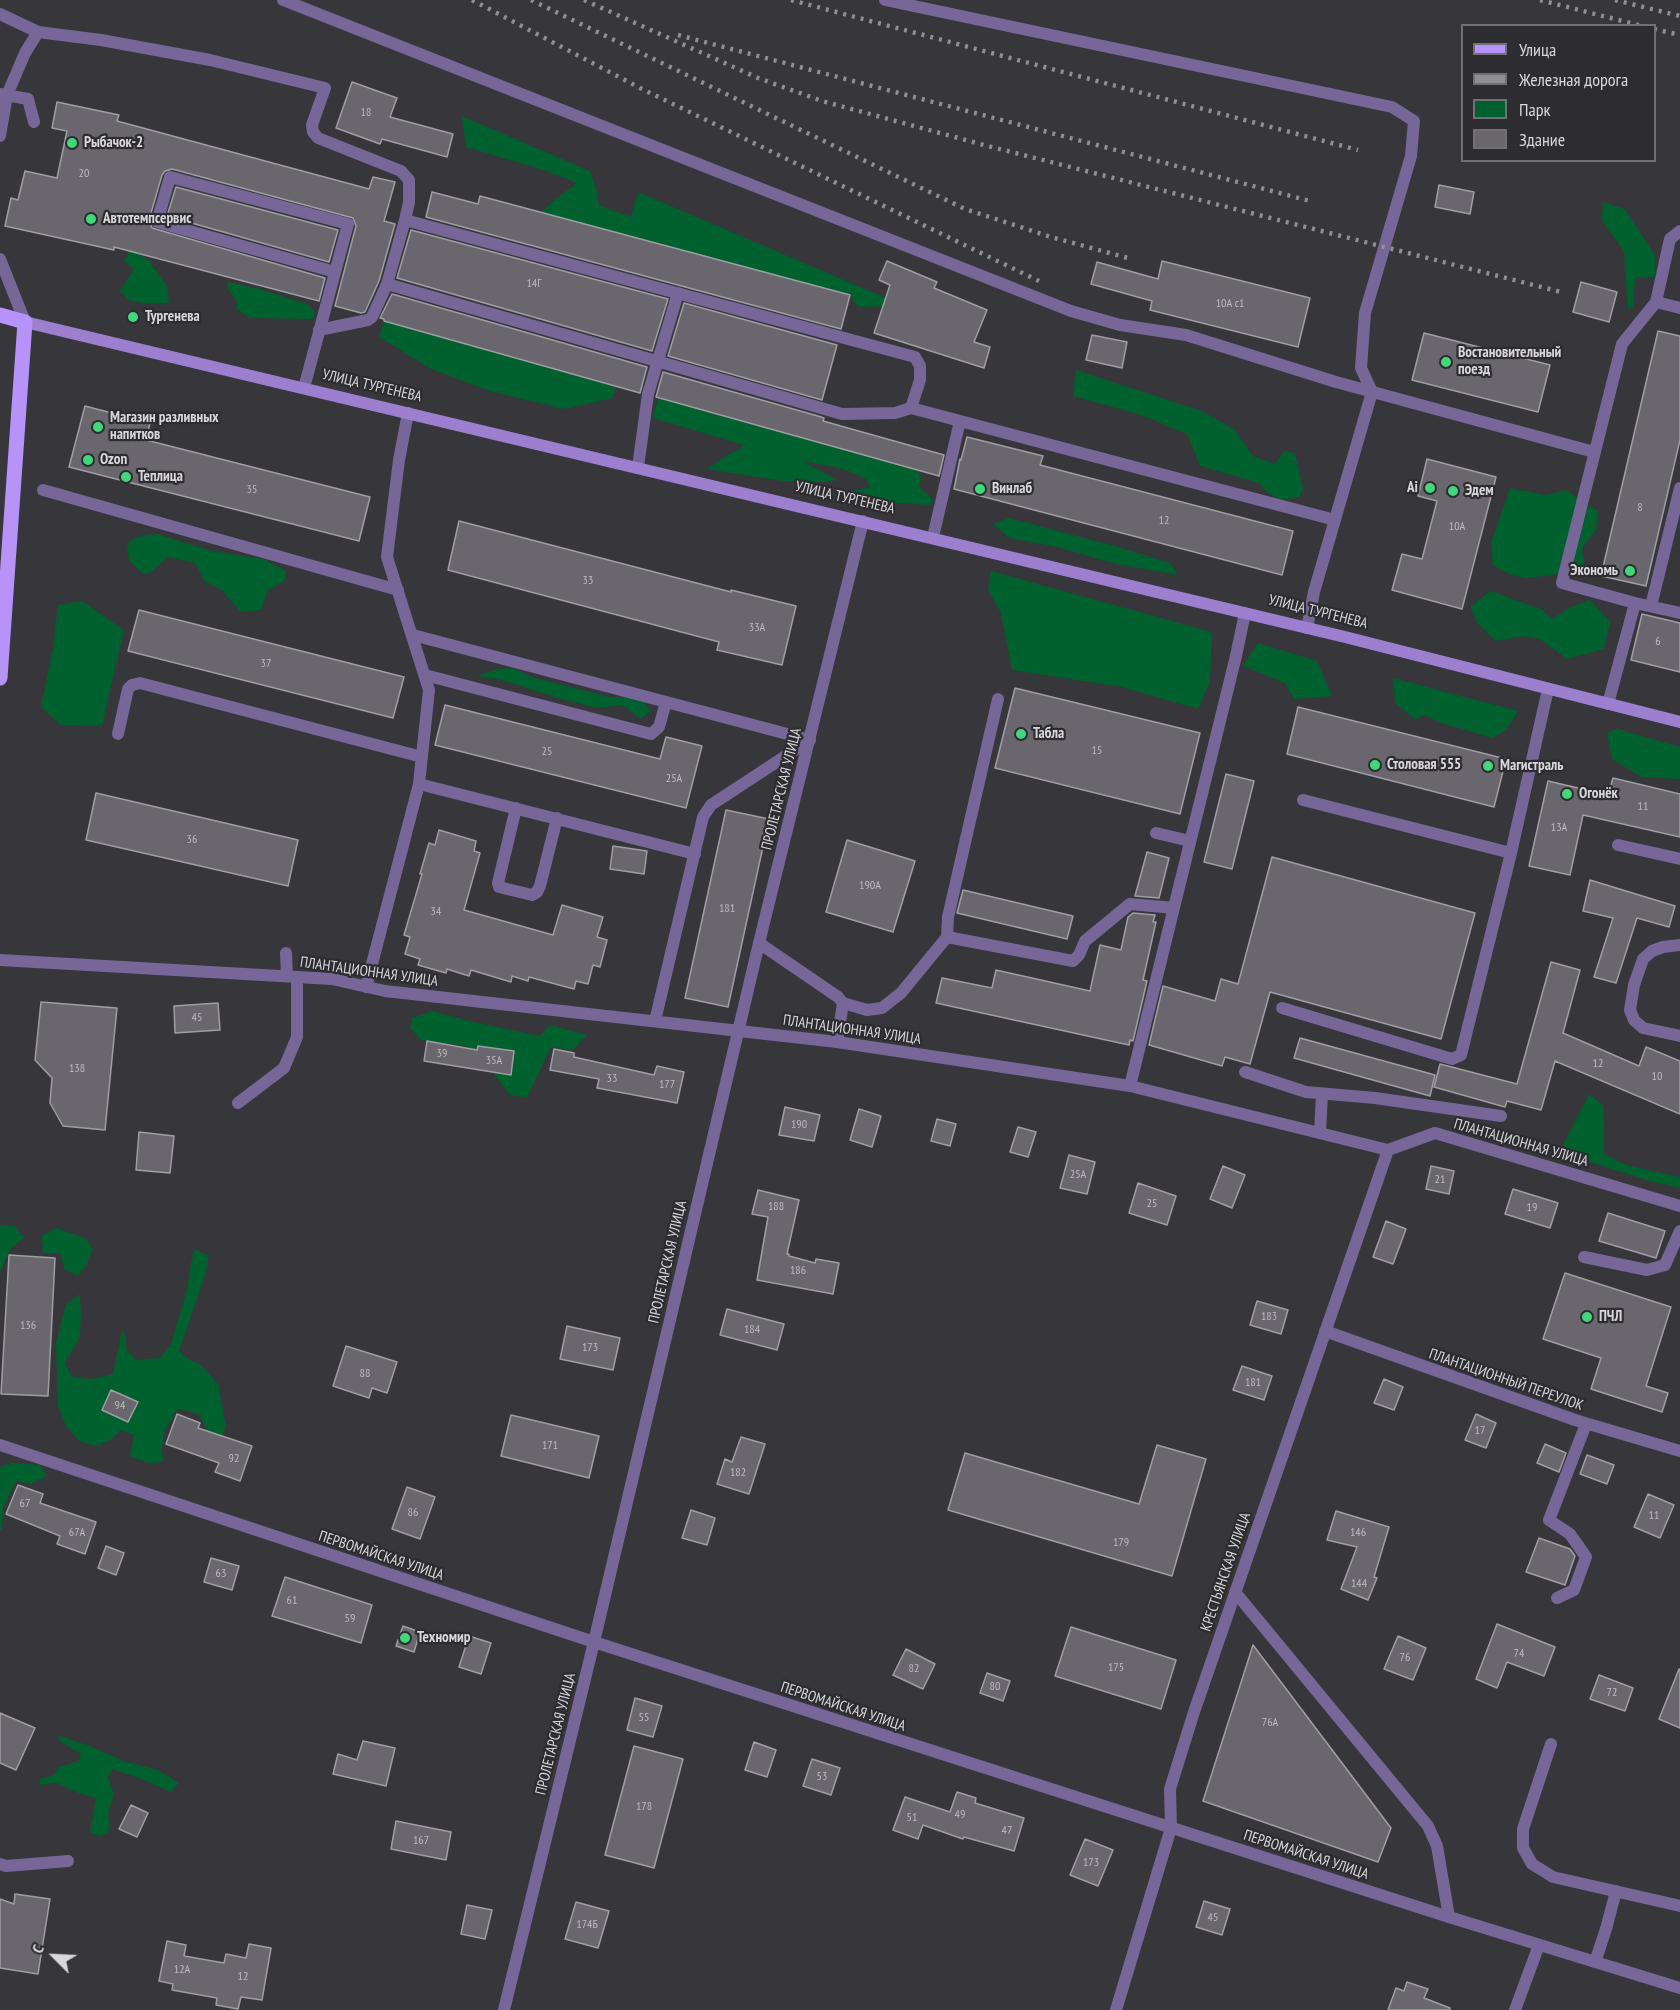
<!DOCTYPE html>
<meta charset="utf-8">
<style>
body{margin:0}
#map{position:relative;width:1680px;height:2010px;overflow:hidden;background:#37363b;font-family:"PT Sans Narrow",sans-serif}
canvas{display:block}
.legend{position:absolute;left:1461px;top:24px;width:195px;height:138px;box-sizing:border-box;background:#2d2c31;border:2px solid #717075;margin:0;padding:8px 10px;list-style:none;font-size:18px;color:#d8d7db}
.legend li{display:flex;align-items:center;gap:12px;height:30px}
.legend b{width:30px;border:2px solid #717075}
.north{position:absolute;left:24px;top:1926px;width:60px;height:60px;-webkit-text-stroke:4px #2d2c31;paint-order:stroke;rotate:294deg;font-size:16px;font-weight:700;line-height:24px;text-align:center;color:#d8d7db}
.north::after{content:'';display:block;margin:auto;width:21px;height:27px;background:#d8d7db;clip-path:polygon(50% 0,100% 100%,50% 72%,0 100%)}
</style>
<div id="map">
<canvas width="1680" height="2010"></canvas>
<ul class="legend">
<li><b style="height:8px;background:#b792f9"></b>Улица</li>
<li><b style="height:8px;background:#908f93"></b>Железная дорога</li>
<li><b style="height:16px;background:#00602e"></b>Парк</li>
<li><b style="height:16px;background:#69676d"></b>Здание</li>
</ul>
<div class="north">С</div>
</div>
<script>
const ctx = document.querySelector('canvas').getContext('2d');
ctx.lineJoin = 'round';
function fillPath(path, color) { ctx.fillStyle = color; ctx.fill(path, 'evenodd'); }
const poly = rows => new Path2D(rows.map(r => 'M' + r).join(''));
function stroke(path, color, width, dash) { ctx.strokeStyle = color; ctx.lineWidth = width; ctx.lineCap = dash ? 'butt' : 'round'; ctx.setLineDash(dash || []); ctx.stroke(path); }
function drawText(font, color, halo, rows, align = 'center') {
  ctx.font = font + ' "PT Sans Narrow",sans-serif'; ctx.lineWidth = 4.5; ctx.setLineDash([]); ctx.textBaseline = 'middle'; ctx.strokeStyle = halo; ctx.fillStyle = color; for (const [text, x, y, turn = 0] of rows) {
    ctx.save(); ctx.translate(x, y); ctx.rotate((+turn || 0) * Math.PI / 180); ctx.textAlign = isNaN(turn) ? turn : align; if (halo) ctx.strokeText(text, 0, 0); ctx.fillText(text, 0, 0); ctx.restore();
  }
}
fillPath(poly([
 [462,116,590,171,596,187,599,205,631,217,638,192,905,306,858,307,850,295,541,212,557,198,577,183,547,171,466,147],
 [1603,202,1625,209,1655,255,1655,277,1635,278,1633,307,1628,309,1624,251,1602,221],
 [130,250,149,260,167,286,169,303,143,303,128,300,120,291,134,269,124,261],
 [227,282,257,288,307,304,315,311,313,319,250,318,236,309,237,301,228,289],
 [384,321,616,387,613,398,564,409,490,391,431,369,379,337],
 [1076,370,1202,411,1234,429,1253,456,1275,464,1284,451,1295,453,1303,489,1300,497,1281,500,1268,493,1259,483,1200,466,1187,434,1141,415,1073,396],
 [658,398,920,471,921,481,919,487,934,500,929,505,856,500,852,491,870,487,866,479,843,469,802,461,837,480,820,482,782,481,707,469,727,455,738,450,744,445,653,418],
 [1510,488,1546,495,1566,490,1598,511,1596,530,1582,548,1584,567,1552,575,1527,578,1512,575,1493,566,1491,543],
 [1009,518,1115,546,1170,563,1178,575,1116,564,1057,547,1010,538,993,524],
 [157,534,212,551,264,559,286,571,285,581,268,590,261,610,240,612,222,590,205,582,195,563,168,557,151,572,145,574,141,572,129,560,127,544,136,537],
 [991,571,1212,632,1210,682,1198,709,1122,687,1012,670,1001,613,988,590],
 [1490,591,1541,609,1552,619,1569,608,1590,600,1610,622,1604,649,1567,659,1540,639,1524,636,1496,641,1478,624,1470,607],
 [82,601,124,630,102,726,61,725,41,707,53,649,58,605],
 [1258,643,1317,661,1332,696,1294,699,1285,683,1243,666],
 [512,668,532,677,610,697,627,697,644,702,651,711,640,719,623,705,598,708,561,699,502,680,477,676,497,669],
 [1393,678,1518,711,1507,729,1493,738,1438,722,1426,715,1415,719,1395,703],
 [1617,729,1680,747,1680,779,1641,777,1612,759,1607,733],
 [433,1011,464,1020,540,1036,550,1025,587,1035,573,1050,551,1047,527,1098,510,1095,475,1049,465,1046,421,1040,410,1028,412,1018],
 [1589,1094,1604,1106,1604,1154,1626,1165,1680,1177,1680,1188,1647,1180,1577,1158,1563,1145],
 [0,1225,15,1226,24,1238,11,1248,0,1272],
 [56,1228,87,1239,92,1249,87,1264,78,1276,64,1269,61,1254,43,1253,42,1236],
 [195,1249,209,1256,205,1276,179,1351,187,1358,201,1365,218,1384,226,1427,216,1453,201,1451,206,1428,199,1414,178,1409,165,1430,162,1447,163,1462,148,1463,130,1456,134,1435,121,1430,112,1439,96,1446,79,1441,66,1426,58,1406,56,1343,66,1304,80,1294,81,1313,80,1337,65,1363,72,1377,92,1379,113,1374,122,1330,126,1335,126,1349,136,1360,160,1358,171,1344,187,1290,191,1263],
 [12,1463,40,1465,47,1476,31,1484,16,1481,3,1508,2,1530,0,1530,0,1467],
 [57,1735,90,1746,124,1761,158,1770,179,1783,171,1792,144,1780,112,1769,108,1777,114,1794,108,1813,110,1831,100,1836,90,1832,96,1798,78,1793,57,1783,39,1785,40,1779,54,1775,59,1767,79,1761,81,1754,61,1742]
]), '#00602e');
const building = poly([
 [352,82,397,98,390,117,453,134,447,157,382,139,380,144,336,128,352,82],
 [57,102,119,115,117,121,369,189,373,177,395,182,384,221,395,224,379,281,365,312,361,313,335,306,356,226,353,218,172,169,165,171,162,175,149,220,152,228,325,278,319,301,114,247,114,250,5,226,11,198,18,200,25,171,57,178,67,131,52,128,57,102],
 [1439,185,1474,192,1470,214,1435,207,1439,185],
 [176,187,338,230,329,262,167,216,176,187],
 [432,192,478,204,480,196,850,295,841,329,426,217,432,192],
 [411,230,668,299,652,351,397,278,411,230],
 [887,261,937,282,934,288,987,310,974,342,990,347,984,368,874,333,890,285,879,280,887,261],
 [1162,261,1310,298,1298,347,1150,310,1152,301,1091,284,1097,262,1158,279,1162,261],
 [1581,282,1617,292,1609,322,1573,312,1581,282],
 [392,294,647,367,640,393,384,321,384,319,380,318,392,294],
 [684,303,837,345,822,400,668,356,684,303],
 [1658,331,1680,336,1680,440,1646,586,1601,576,1658,331],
 [1424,333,1550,365,1538,412,1412,380,1424,333],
 [1092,335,1127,342,1122,368,1086,360,1092,335],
 [663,372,818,416,824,418,823,421,944,455,939,476,656,397,663,372],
 [85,406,150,423,146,440,370,497,359,541,69,467,85,406],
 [967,437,1043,456,1040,465,1293,531,1282,575,954,489,960,459,961,460,967,437],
 [1427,459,1496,477,1462,609,1392,590,1402,554,1422,559,1437,501,1418,496,1427,459],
 [459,521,731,592,731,590,796,606,782,665,717,650,719,642,448,570,459,521],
 [139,610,404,677,393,718,128,651,139,610],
 [1642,614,1680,623,1680,672,1631,660,1642,614],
 [1015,688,1200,733,1180,814,995,768,1015,688],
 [445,705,660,759,666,737,702,746,686,808,435,745,445,705],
 [1298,707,1506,759,1494,807,1287,754,1298,707],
 [1226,774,1254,781,1232,869,1204,862,1226,774],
 [1613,778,1680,794,1680,837,1583,815,1570,875,1529,866,1548,781,1608,795,1613,778],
 [96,793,298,840,288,886,86,840,96,793],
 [726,810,769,819,728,1007,685,998,726,810],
 [439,830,476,841,474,851,480,853,464,910,553,935,562,905,603,917,597,937,607,940,600,967,593,965,588,984,576,981,574,989,529,977,528,981,512,976,511,982,471,970,469,976,447,969,446,973,418,965,420,959,405,954,410,937,404,935,422,874,420,874,429,843,435,845,439,830],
 [847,840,915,861,893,932,826,912,847,840],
 [613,846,647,851,644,874,610,869,613,846],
 [1147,852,1169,858,1159,898,1135,896,1147,852],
 [1272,857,1475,913,1441,1039,1270,992,1250,1064,1225,1057,1222,1066,1149,1045,1163,986,1215,1001,1221,979,1238,984,1272,857],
 [1590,880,1675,906,1669,927,1637,918,1616,983,1594,977,1613,918,1583,911,1590,880],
 [963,890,1073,916,1067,939,957,913,963,890],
 [1133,913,1155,915,1153,922,1156,922,1143,980,1147,981,1133,1041,1130,1040,1129,1045,936,1003,942,978,992,988,996,970,1090,991,1100,945,1121,950,1128,917,1133,913],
 [1551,962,1580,970,1563,1033,1639,1066,1646,1047,1680,1061,1680,1114,1555,1061,1541,1110,1507,1101,1505,1107,1434,1087,1440,1064,1517,1084,1551,962],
 [41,1002,117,1008,105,1130,63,1126,50,1103,52,1078,35,1060,41,1002],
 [218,1003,220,1030,175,1033,174,1006,218,1003],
 [1300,1038,1435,1075,1430,1096,1294,1058,1300,1038],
 [427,1041,477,1050,478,1046,514,1051,511,1075,424,1061,427,1041],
 [554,1049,574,1053,574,1057,654,1075,657,1066,684,1072,677,1103,597,1088,599,1079,550,1070,554,1049],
 [785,1107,820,1115,814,1141,779,1135,785,1107],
 [859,1109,881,1116,872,1147,850,1140,859,1109],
 [937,1119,956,1124,950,1146,931,1141,937,1119],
 [1018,1127,1036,1132,1028,1157,1010,1152,1018,1127],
 [139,1132,174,1136,170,1173,136,1170,139,1132],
 [1069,1155,1095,1162,1087,1194,1060,1188,1069,1155],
 [1223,1166,1245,1175,1232,1208,1210,1199,1223,1166],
 [1431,1166,1454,1171,1449,1194,1426,1189,1431,1166],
 [1138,1183,1176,1196,1167,1225,1129,1213,1138,1183],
 [1513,1189,1558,1203,1550,1228,1505,1214,1513,1189],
 [758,1190,799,1200,787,1254,789,1254,789,1256,815,1263,816,1259,839,1263,833,1294,757,1280,768,1217,752,1214,758,1190],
 [1608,1213,1665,1231,1656,1258,1599,1241,1608,1213],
 [1386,1221,1406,1229,1393,1264,1373,1257,1386,1221],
 [9,1255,55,1258,48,1396,1,1394,9,1255],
 [1565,1273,1671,1307,1646,1386,1668,1393,1662,1412,1591,1389,1601,1358,1543,1339,1565,1273],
 [1257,1301,1288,1310,1281,1334,1250,1325,1257,1301],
 [727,1309,784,1324,777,1350,720,1335,727,1309],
 [567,1326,620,1338,613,1370,560,1359,567,1326],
 [346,1346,397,1362,387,1393,372,1388,369,1398,333,1386,346,1346],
 [1242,1366,1272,1376,1264,1400,1233,1390,1242,1366],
 [1384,1379,1403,1387,1394,1410,1374,1403,1384,1379],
 [111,1390,138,1402,128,1422,102,1410,111,1390],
 [177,1414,200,1423,198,1428,252,1446,240,1481,215,1472,219,1463,166,1444,177,1414],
 [1476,1414,1496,1423,1486,1448,1465,1440,1476,1414],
 [511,1415,599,1436,589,1478,501,1456,511,1415],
 [741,1437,765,1444,749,1494,717,1484,725,1459,732,1462,741,1437],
 [1545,1444,1566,1453,1559,1472,1537,1463,1545,1444],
 [1157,1445,1206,1459,1172,1576,948,1510,965,1453,1139,1504,1157,1445],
 [1587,1455,1614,1465,1607,1484,1580,1474,1587,1455],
 [18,1485,43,1494,40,1503,96,1522,85,1554,57,1544,60,1536,6,1514,18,1485],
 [407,1487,435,1497,420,1539,392,1529,407,1487],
 [1648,1494,1674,1505,1660,1538,1634,1527,1648,1494],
 [691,1510,715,1518,707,1545,682,1538,691,1510],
 [1336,1511,1389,1527,1374,1577,1377,1578,1368,1600,1341,1589,1357,1547,1327,1540,1336,1511],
 [1539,1538,1570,1549,1575,1556,1565,1585,1526,1572,1539,1538],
 [106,1546,124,1553,116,1575,98,1568,106,1546],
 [211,1558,239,1566,232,1590,204,1582,211,1558],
 [285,1577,372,1605,361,1643,272,1616,285,1577],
 [1497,1624,1555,1647,1544,1676,1507,1662,1497,1688,1476,1679,1497,1624],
 [403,1626,420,1632,414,1652,396,1646,403,1626],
 [1071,1627,1176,1660,1161,1709,1055,1676,1071,1627],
 [469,1636,491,1643,481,1674,459,1667,469,1636],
 [1398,1636,1426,1648,1413,1680,1384,1669,1398,1636],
 [1253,1645,1391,1828,1378,1862,1203,1801,1253,1645],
 [906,1649,935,1664,923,1689,893,1675,906,1649],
 [1679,1669,1680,1669,1680,1728,1659,1719,1679,1669],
 [987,1673,1010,1681,1003,1701,980,1693,987,1673],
 [1599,1675,1633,1688,1625,1711,1590,1699,1599,1675],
 [635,1698,662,1706,653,1737,627,1730,635,1698],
 [0,1713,35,1728,16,1770,0,1763,0,1713],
 [363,1741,395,1748,386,1786,333,1774,338,1754,357,1760,363,1741],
 [754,1742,776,1750,767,1777,745,1770,754,1742],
 [634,1746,683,1759,654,1868,605,1855,634,1746],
 [812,1759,840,1768,831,1795,803,1786,812,1759],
 [957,1792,976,1798,975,1803,1024,1818,1014,1851,964,1837,963,1839,923,1825,918,1839,893,1830,905,1797,950,1812,957,1792],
 [131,1805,148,1813,137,1837,119,1829,131,1805],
 [396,1821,451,1832,446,1860,391,1849,396,1821],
 [1085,1839,1113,1850,1098,1886,1070,1875,1085,1839],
 [15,1894,50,1899,38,1974,0,1968,0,1899,14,1904,15,1894],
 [1204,1901,1230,1909,1222,1935,1196,1927,1204,1901],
 [576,1902,609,1911,598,1948,565,1939,576,1902],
 [467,1905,492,1910,485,1939,461,1934,467,1905],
 [167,1941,186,1945,184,1956,224,1963,226,1954,246,1958,249,1944,271,1948,262,2000,241,1997,238,2009,216,2005,217,1998,172,1990,173,1984,159,1981,167,1941],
 [1407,1982,1428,1989,1424,1998,1450,2008,1450,2010,1388,2010,1396,1988,1404,1991,1407,1982]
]);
fillPath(building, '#69676d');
stroke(building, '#a09ea5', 1.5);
stroke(poly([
 [283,0,1071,311,1120,325,1186,335,1336,382,1594,452],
 [885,0,1392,107,1414,121,1411,156,1365,313,1361,368,1372,392,1314,592,1307,628],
 [0,14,38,32],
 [0,94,28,99,34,122],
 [0,136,7,95,25,53,38,32,101,40,210,60,325,88,312,125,313,132,318,138,401,171,409,180,409,202,405,220,387,284,842,414,895,413,911,408,1335,520],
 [405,220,915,357,920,366,920,380,911,408],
 [0,259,25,322],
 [1656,302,1670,239,1680,231],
 [319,330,368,320,372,317,387,284],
 [304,388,348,224,170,177,157,222,335,272],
 [638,467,648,394,678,293],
 [43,490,398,590],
 [933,537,960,421],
 [1635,603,1562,583,1622,344,1656,302,1680,308],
 [1651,606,1680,488],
 [413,635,810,740],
 [425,675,651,734,659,727,666,702],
 [1608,704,1635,603,1680,613],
 [118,734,128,689,132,685,140,683,422,757],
 [419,784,695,854],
 [1303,800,1511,853,1548,689],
 [516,808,498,883,499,887,532,895,537,892,540,886,557,818],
 [1156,833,1190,841],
 [1618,845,1680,859],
 [947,937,948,917,998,699],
 [759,943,838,997,843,1003,867,1010,882,1008,901,993,947,937,1073,961,1079,955,1085,941,1130,904,1174,908],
 [1680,945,1663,947,1652,951,1643,959,1634,985,1630,1010,1634,1020,1643,1028,1680,1036],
 [286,953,287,976],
 [366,987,419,784,429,690,387,557,399,460,408,413],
 [1282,1008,1452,1059,1461,1055,1511,853],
 [655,1021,703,817,711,805,810,740],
 [837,1042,843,1003],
 [1245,1072,1306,1092,1375,1098,1501,1116],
 [1130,1086,1236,656,1245,613],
 [238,1103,284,1068,297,1037,297,977],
 [1320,1133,1322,1094],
 [1584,1257,1647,1270,1665,1265,1680,1231],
 [1235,1592,1428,1826,1437,1846,1449,1917],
 [1557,1598,1574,1590,1586,1557,1570,1534,1549,1520,1586,1424],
 [1551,1744,1523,1829,1523,1848,1532,1864,1553,1877,1680,1906],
 [0,1864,6,1866,68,1861],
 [1595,1962,1606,1929,1616,1891],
 [1116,2010,1171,1828],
 [1515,2010,1539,1945]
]), '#776698', 12);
stroke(poly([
 [0,960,332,979,385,991,837,1042,1130,1086,1388,1150,1435,1133,1680,1206],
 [1325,1331,1575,1420,1680,1451],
 [0,1445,594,1642,1449,1917,1680,1988],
 [1171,1828,1170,1789,1194,1712,1388,1150],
 [504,2010,594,1642,759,943,863,521]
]), '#776698', 12);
stroke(poly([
 [25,322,1345,637,1680,722]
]), '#9c80cf', 12);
stroke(poly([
 [0,315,25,322],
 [0,678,25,322]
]), '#b792f9', 15);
stroke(poly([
 [472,0,642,89,1039,281],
 [531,0,965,209,1051,237,1128,258],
 [584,0,758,78,822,101,984,145,1561,292],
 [791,0,1358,150],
 [1540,0,1642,26],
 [1615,0,1680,16],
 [1654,29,1680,35],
 [678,35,1310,201]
]), '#908f93', 4.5, [3, 6]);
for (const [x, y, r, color] of [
 [72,143,6,"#43d77b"],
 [91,219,6,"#43d77b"],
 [133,317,6,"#43d77b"],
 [1446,362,6,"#43d77b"],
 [98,427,6,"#43d77b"],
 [88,460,6,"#43d77b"],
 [126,477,6,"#43d77b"],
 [1430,488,6,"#43d77b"],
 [980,489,6,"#43d77b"],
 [1453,491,6,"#43d77b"],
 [1630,571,6,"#43d77b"],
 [1021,734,6,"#43d77b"],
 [1375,765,6,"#43d77b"],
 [1488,766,6,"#43d77b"],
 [1567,794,6,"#43d77b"],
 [1587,1317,6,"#43d77b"],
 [405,1638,6,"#43d77b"]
]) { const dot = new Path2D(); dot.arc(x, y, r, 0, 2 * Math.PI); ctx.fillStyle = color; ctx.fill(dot); stroke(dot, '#2d2c31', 2); }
drawText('12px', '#bcbbc0', null, [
 ["18",366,113],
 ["20",84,174],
 ["14Г",534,284],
 ["10А с1",1230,304],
 ["35",252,490],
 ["8",1640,508],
 ["12",1164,521],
 ["10А",1457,527],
 ["33",588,581],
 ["33А",757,628],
 ["6",1658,642],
 ["37",266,664],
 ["15",1097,751],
 ["25",547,752],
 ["25А",674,779],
 ["11",1643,807],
 ["13А",1559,828],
 ["36",192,840],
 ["190А",870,886],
 ["181",727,909],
 ["34",436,912],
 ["45",197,1018],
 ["39",442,1054],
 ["35А",494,1061],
 ["12",1598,1064],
 ["138",77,1069],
 ["10",1657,1077],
 ["33",612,1079],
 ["177",667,1085],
 ["190",799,1125],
 ["25А",1078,1175],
 ["21",1440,1180],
 ["25",1152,1204],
 ["188",776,1207],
 ["19",1532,1208],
 ["186",798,1271],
 ["183",1269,1317],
 ["136",28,1326],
 ["184",752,1330],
 ["173",590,1348],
 ["88",365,1374],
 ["181",1253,1383],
 ["94",120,1406],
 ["17",1480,1431],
 ["171",550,1446],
 ["92",234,1459],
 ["182",738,1473],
 ["67",25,1504],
 ["86",413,1513],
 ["11",1654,1516],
 ["67А",77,1533],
 ["146",1358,1533],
 ["179",1121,1543],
 ["63",221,1574],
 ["144",1359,1584],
 ["61",292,1601],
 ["59",350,1619],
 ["74",1519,1654],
 ["76",1405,1658],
 ["175",1116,1668],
 ["82",914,1669],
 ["80",995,1687],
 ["72",1612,1693],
 ["55",644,1718],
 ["76А",1270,1723],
 ["53",822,1777],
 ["178",644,1807],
 ["49",960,1815],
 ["51",912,1818],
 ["47",1007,1831],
 ["167",421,1841],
 ["173",1091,1863],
 ["45",1213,1918],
 ["174Б",587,1925],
 ["12А",182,1970],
 ["12",243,1977]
]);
drawText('bold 15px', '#d8d7db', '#2d2c31', [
 ["Рыбачок-2",84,143],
 ["Автотемпсервис",103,219],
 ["Тургенева",145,317],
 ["Востановительный",1458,353],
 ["поезд",1458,370],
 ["Магазин разливных",110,418],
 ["напитков",110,435],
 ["Ozon",100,460],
 ["Теплица",138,477],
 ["Ai",1418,488,"right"],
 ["Винлаб",992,489],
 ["Эдем",1465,491],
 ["Экономь",1618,571,"right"],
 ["Табла",1033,734],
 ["Столовая 555",1387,765],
 ["Магистраль",1500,766],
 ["Огонёк",1579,794],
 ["ПЧЛ",1599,1317],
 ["Техномир",417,1638]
], 'left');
drawText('15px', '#d8d7db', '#2d2c31', [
 ["УЛИЦА ТУРГЕНЕВА",372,386,13],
 ["УЛИЦА ТУРГЕНЕВА",845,498,13],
 ["УЛИЦА ТУРГЕНЕВА",1318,612,14],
 ["ПРОЛЕТАРСКАЯ УЛИЦА",782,789,-76],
 ["ПЛАНТАЦИОННАЯ УЛИЦА",369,972,8],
 ["ПЛАНТАЦИОННАЯ УЛИЦА",852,1030,8],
 ["ПЛАНТАЦИОННАЯ УЛИЦА",1521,1143,16],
 ["ПРОЛЕТАРСКАЯ УЛИЦА",668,1262,-77],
 ["ПЛАНТАЦИОННЫЙ ПЕРЕУЛОК",1506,1380,19],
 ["ПЕРВОМАЙСКАЯ УЛИЦА",381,1556,18],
 ["КРЕСТЬЯНСКАЯ УЛИЦА",1226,1572,-71],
 ["ПЕРВОМАЙСКАЯ УЛИЦА",843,1707,18],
 ["ПРОЛЕТАРСКАЯ УЛИЦА",556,1734,-76],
 ["ПЕРВОМАЙСКАЯ УЛИЦА",1306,1855,18]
]);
</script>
